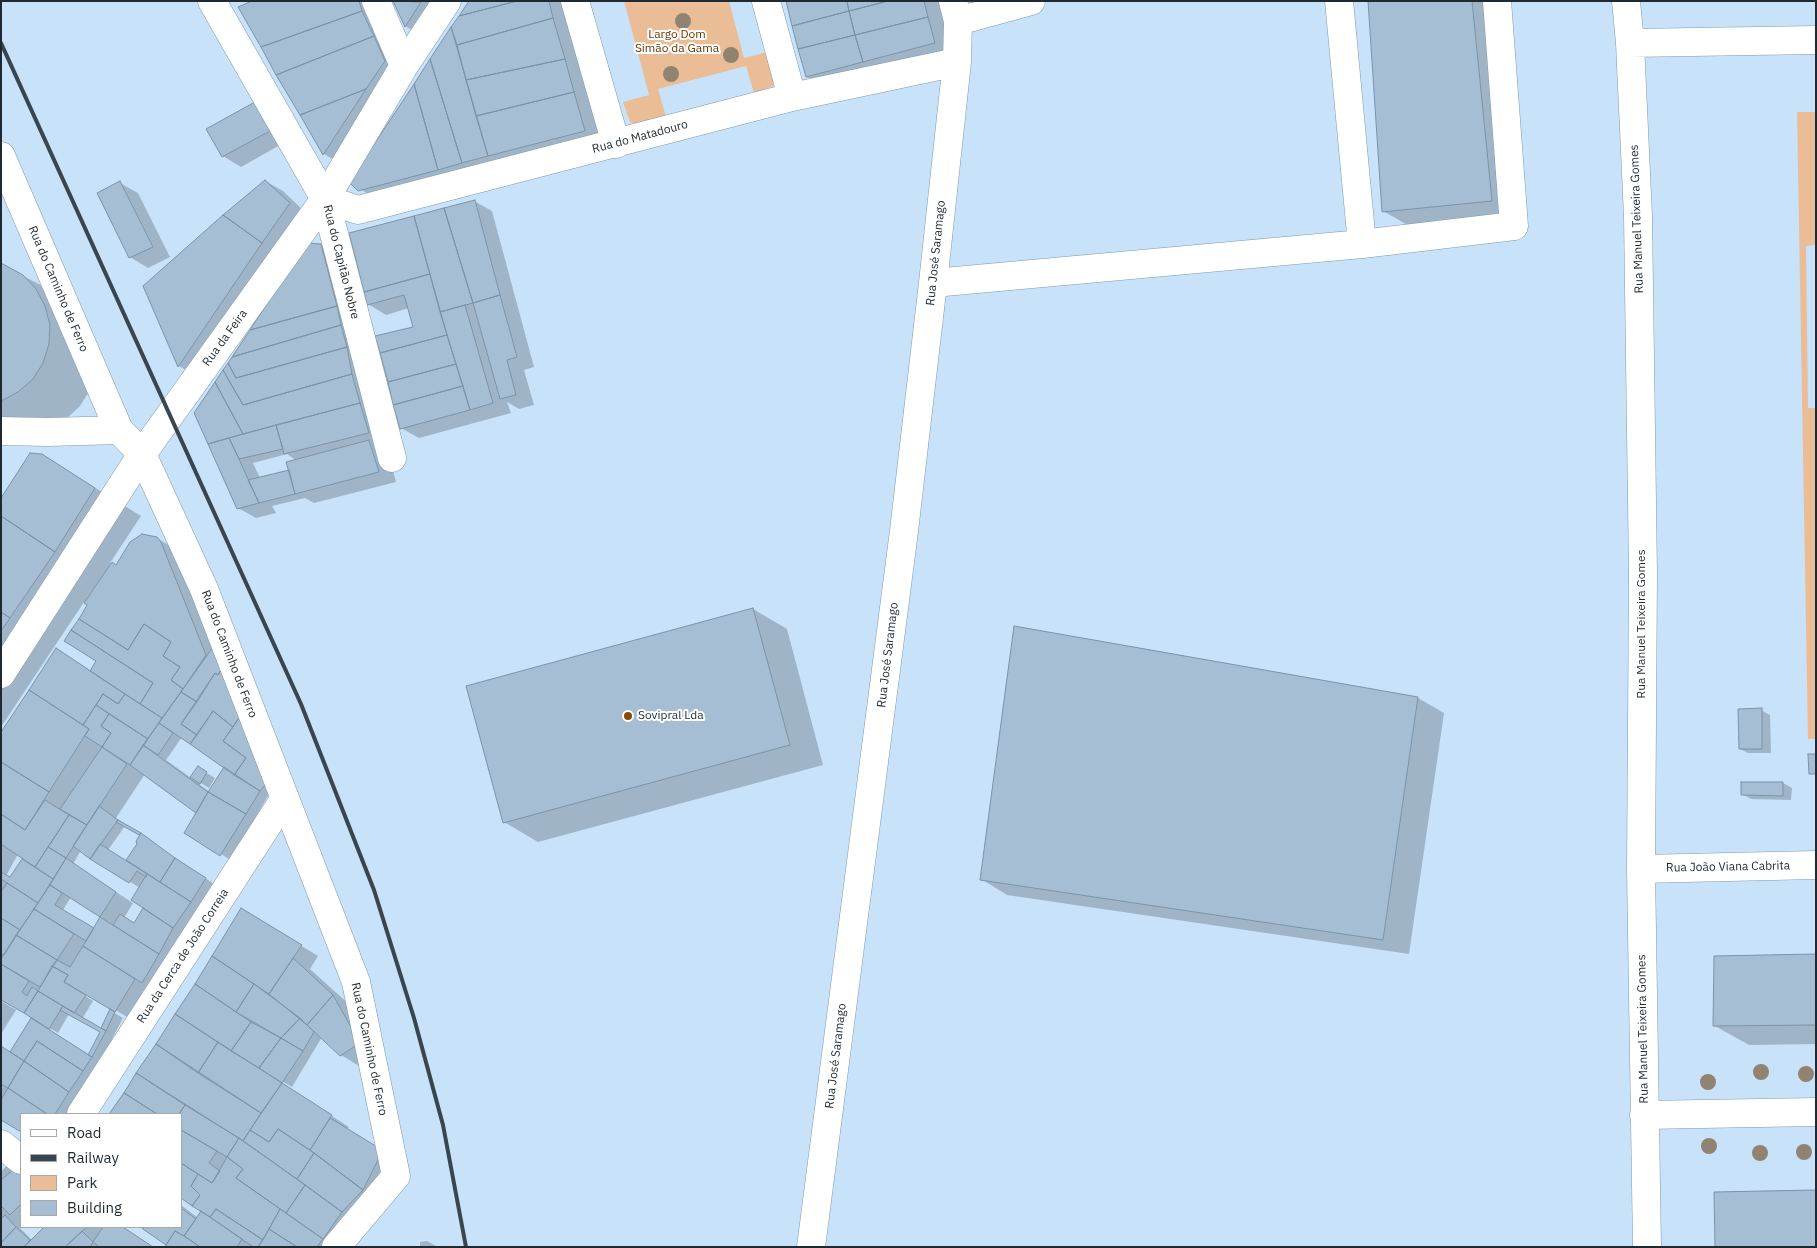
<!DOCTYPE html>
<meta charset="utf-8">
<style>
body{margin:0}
#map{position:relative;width:1817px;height:1248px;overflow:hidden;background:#c8e2f9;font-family:"IBM Plex Sans",sans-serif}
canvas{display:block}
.frame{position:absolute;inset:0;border:2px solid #1f2931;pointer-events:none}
.legend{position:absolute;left:20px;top:1113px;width:162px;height:115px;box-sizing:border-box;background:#fff;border:1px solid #a5a9ad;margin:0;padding:6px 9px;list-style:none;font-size:15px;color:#1f2931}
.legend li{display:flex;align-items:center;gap:10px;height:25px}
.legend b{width:25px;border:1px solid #a5a9ad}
</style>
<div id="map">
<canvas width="1817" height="1248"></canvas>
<div class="frame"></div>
<ul class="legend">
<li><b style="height:6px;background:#fff"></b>Road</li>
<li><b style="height:6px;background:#394650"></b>Railway</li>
<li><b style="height:14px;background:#ebbd97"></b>Park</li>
<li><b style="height:14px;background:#a5bed3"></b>Building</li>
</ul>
</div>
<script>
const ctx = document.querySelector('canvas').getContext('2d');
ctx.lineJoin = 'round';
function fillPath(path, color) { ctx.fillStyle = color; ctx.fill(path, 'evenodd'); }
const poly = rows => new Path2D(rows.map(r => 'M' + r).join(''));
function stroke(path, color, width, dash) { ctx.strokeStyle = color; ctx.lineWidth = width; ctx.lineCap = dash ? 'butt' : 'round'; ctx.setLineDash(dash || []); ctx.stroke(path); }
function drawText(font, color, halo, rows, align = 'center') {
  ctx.font = font + ' "IBM Plex Sans",sans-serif'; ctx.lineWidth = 4; ctx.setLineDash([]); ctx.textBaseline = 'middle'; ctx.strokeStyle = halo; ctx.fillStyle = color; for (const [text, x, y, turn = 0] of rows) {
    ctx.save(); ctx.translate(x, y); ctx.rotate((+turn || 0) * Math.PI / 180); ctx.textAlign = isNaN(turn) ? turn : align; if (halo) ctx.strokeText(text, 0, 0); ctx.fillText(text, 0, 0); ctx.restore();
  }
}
fillPath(poly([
 [624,1,729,1,744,58,767,52,776,85,754,93,746,66,658,89,666,117,635,124,630,122,623,102,649,95],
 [1797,112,1816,112,1816,245,1806,246,1808,408,1816,408,1816,739,1808,739]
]), '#ebbd97');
fillPath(poly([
 [256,1,378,1,402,71,341,164,324,154,263,47],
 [395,1,447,1,423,36,405,26],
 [470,1,563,1,602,141,377,200,350,182],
 [787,1,939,1,952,53,825,87,807,77],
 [1369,1,1504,1,1526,220,1418,231,1383,211],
 [272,114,287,141,241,167,223,156],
 [265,181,283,191,307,214,205,381,179,366,144,286],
 [120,183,138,193,170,257,148,268,130,257],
 [474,201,492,211,534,367,524,370,534,405,519,409,507,402,511,413,419,438,401,428,414,327,409,308,386,315,368,304],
 [320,245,338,256,396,482,314,503,305,498,272,506,276,513,256,518,238,508,195,413],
 [287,454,297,461,290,471,260,478,253,463],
 [1,264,46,288,90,390,80,406,66,419,1,428],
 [42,455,141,516,110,563,117,566,137,537,142,535,156,538,183,553,269,794,254,820,263,826,239,865,185,832,198,812,145,774,116,818,214,884,134,1021,69,983,68,985,93,1001,82,1019,102,1030,111,1011,123,1018,100,1062,79,1114,21,1114,21,1131,1,1119,1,1046,11,1053,51,1029,1,998,1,735,57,650,91,671,98,661,89,605,84,602,1,727,1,499],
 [182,737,235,775,210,792,200,785,201,783,209,788,215,778,198,768,191,778,166,760],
 [125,826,141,835,139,844,127,862,108,850],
 [81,850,140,888,145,908,135,924,124,918,133,903,73,864],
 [18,854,33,864,11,879,6,876],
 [71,897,102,917,94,930,63,910],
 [69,1014,101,1032,89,1055,50,1031,51,1029,58,1033],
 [753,609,787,629,823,765,538,842,504,822],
 [1015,628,1418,698,1444,713,1409,954,1007,895,981,879],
 [1761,710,1770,715,1771,753,1748,753,1740,749],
 [1783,783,1792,788,1791,800,1751,799,1742,794],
 [242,910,318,956,310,969,351,1006,377,1053,359,1066,341,1055,322,1037,292,1087,280,1080,279,1082,349,1127,347,1130,397,1160,329,1247,167,1247,168,1245,139,1227,181,1227,181,1205,198,1218,203,1211,181,1196,181,1114,109,1114,196,985],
 [1816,955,1816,1044,1749,1045,1715,1026],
 [1,1001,16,1010,1,1034],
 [13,1158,21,1164,20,1228,32,1240,45,1227,123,1227,153,1247,1,1247,1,1172],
 [427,1241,436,1246,436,1247,420,1247,420,1242]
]), '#0003');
const building = poly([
 [252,1,359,1,362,11,261,47,238,7,252,1],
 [393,1,421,2,405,27,393,1],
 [469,1,517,1,459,16,469,1],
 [517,1,549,1,553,18,457,45,451,27,459,16,517,1],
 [786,1,847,1,849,11,792,26,786,1],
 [847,1,888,1,849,11,847,1],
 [888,1,924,1,928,17,855,35,849,11,888,1],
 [1368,1,1472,1,1492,201,1382,212,1368,1],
 [362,11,374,36,276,75,261,47,362,11],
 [849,11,855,35,798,49,792,26,849,11],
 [928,17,935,43,863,62,855,35,928,17],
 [553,18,565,59,466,80,457,45,553,18],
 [451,27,488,156,462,163,430,59,451,27],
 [855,35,863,62,806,77,798,49,855,35],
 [374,36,385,61,366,89,300,115,276,75,374,36],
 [430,59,462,163,438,170,414,84,430,59],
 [565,59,574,92,476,116,466,80,565,59],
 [414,84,438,170,358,191,349,182,414,84],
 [366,89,323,155,300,115,366,89],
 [574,92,585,131,488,156,476,116,574,92],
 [255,102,270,131,222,157,206,129,255,102],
 [265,180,290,203,262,243,223,215,265,180],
 [120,181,153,247,129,258,97,193,120,181],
 [475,200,500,295,473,303,444,208,475,200],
 [444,208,473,303,440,312,414,216,444,208],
 [223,215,262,243,178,367,143,286,223,215],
 [414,216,430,274,364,292,349,233,414,216],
 [307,243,321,244,337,306,250,330,307,243],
 [1,263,23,275,36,289,45,306,50,325,49,344,43,363,33,379,18,392,1,401,1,263],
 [430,274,447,335,380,353,375,336,413,327,404,295,367,305,364,292,430,274],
 [500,295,517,357,507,360,516,395,500,399,473,303,500,295],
 [465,305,493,403,470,410,440,312,465,305],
 [337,306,341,325,232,357,250,330,337,306],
 [341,325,347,347,236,378,228,363,232,357,341,325],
 [447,335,456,364,388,382,380,353,447,335],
 [347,347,352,374,243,405,223,370,228,363,236,378,347,347],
 [456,364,463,386,393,405,388,382,456,364],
 [223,370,243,405,352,374,360,403,243,434,215,382,223,370],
 [215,382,243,434,208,444,194,413,215,382],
 [463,386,470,410,400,429,393,405,463,386],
 [360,403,369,433,284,454,276,425,360,403],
 [276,425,283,449,239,459,229,438,276,425],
 [229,438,239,459,259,503,237,509,208,444,229,438],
 [369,440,379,472,295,494,286,462,369,440],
 [30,453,42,454,95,488,55,552,1,516,1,498,30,453],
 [289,470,295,494,259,503,248,480,289,470],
 [1,516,55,552,10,618,1,612,1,516],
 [142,534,157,537,161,542,206,655,183,689,171,680,180,667,163,656,171,642,144,624,128,650,79,619,87,605,84,603,112,562,116,565,130,542,142,534],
 [753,608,790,745,503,823,466,686,753,608],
 [1,612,10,618,1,631,1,612],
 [79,619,128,650,144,624,171,642,163,656,180,667,171,680,183,689,162,718,140,704,153,683,71,630,79,619],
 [1014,626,1418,697,1383,940,980,880,1014,626],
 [71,630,153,683,140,704,90,671,96,661,64,641,71,630],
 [213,647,222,668,218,675,215,673,197,702,181,692,213,647],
 [56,648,125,694,118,704,103,694,83,725,29,690,56,648],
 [222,668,243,712,233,727,213,711,197,735,181,724,215,673,218,675,222,668],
 [29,690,89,729,49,792,1,762,1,732,29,690],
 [181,692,197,702,181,724,197,735,190,744,159,723,181,692],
 [103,694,118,704,125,694,162,718,148,739,96,705,103,694],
 [96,705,109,714,101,726,111,733,102,747,85,736,89,729,83,725,96,705],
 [1762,708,1762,749,1739,749,1738,709,1762,708],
 [213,711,233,727,223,741,246,758,234,775,190,744,213,711],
 [243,712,271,778,260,791,234,775,246,758,223,741,243,712],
 [109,714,148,739,130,765,102,747,111,733,101,726,109,714],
 [159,723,173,733,158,755,143,745,159,723],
 [143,745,208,792,196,813,130,765,143,745],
 [102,747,127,764,87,825,60,809,102,747],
 [1808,754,1816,754,1816,774,1809,774,1808,754],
 [1,762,49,792,25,830,1,814,1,762],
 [198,766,207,772,200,784,190,777,198,766],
 [224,767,260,791,246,814,208,792,224,767],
 [1741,782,1783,782,1783,796,1741,795,1741,782],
 [208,792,246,814,220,856,184,833,208,792],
 [45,800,69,815,35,867,1,844,1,814,25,830,45,800],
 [99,806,118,820,90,859,73,846,99,806],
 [69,815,87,825,66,858,48,847,69,815],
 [118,820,141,833,139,835,116,822,118,820],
 [141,833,175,858,160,882,126,860,137,844,136,841,141,833],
 [100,844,147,874,146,877,137,871,129,883,90,859,100,844],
 [48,847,66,858,53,879,35,867,48,847],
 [66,858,116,892,100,917,50,885,66,858],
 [175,858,206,878,191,902,160,882,175,858],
 [22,859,53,879,38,903,1,879,1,872,10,877,22,859],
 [147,874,191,902,173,928,131,900,147,874],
 [7,883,38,903,20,930,1,918,1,892,7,883],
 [50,885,62,893,55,905,94,928,86,941,34,909,50,885],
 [143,908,173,928,159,954,113,925,120,914,134,923,143,908],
 [241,908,302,945,269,994,212,956,241,908],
 [34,909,74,934,57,960,16,935,34,909],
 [100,917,159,954,142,983,83,946,100,917],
 [1,918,20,930,4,955,1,954,1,918],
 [16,935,57,960,40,987,1,964,1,959,16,935],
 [83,946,135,979,115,1012,64,982,68,975,52,966,57,960,70,967,83,946],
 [1816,954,1816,1025,1713,1026,1714,956,1816,954],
 [212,956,254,984,236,1012,195,984,212,956],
 [293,958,333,995,307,1025,269,994,293,958],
 [1,964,29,981,22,992,27,996,32,987,38,991,24,1013,1,1000,1,964],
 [52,966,68,975,64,982,86,995,74,1013,38,991,52,966],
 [195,984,251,1022,231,1051,175,1014,195,984],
 [254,984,300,1018,281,1038,236,1012,254,984],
 [38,991,63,1006,49,1029,24,1013,38,991],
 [333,995,360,1043,340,1056,307,1025,333,995],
 [63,1006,106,1031,92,1057,88,1055,100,1032,60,1010,63,1006],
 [110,1009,115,1012,106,1031,101,1028,110,1009],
 [175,1014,218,1042,198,1073,156,1044,175,1014],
 [31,1018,92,1057,83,1071,37,1041,24,1061,10,1052,31,1018],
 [300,1018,314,1032,303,1051,281,1038,300,1018],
 [251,1022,281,1038,259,1068,231,1051,251,1022],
 [281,1038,303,1051,282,1083,259,1068,281,1038],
 [37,1041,83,1071,69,1092,24,1061,37,1041],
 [218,1042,282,1083,261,1113,198,1073,218,1042],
 [156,1044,261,1113,243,1141,136,1073,156,1044],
 [1,1046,24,1061,8,1088,1,1084,1,1046],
 [24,1061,69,1092,55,1114,47,1114,8,1088,24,1061],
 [136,1073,185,1105,179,1114,157,1114,124,1093,136,1073],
 [282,1083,332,1115,310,1150,278,1129,269,1142,250,1130,282,1083],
 [8,1088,47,1114,21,1114,21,1132,1,1120,1,1100,8,1088],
 [124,1093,157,1114,109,1114,124,1093],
 [185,1105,239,1138,227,1157,181,1130,181,1114,179,1114,185,1105],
 [330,1118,379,1148,378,1160,363,1190,310,1150,330,1118],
 [278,1129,314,1153,297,1179,243,1141,250,1130,269,1142,278,1129],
 [181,1130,217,1151,209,1163,220,1171,212,1183,181,1163,181,1130],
 [239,1138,305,1185,286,1213,236,1178,243,1169,227,1157,239,1138],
 [314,1153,363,1190,342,1212,297,1179,314,1153],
 [227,1157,243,1169,236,1178,280,1209,263,1240,216,1209,210,1217,192,1206,200,1195,191,1186,198,1174,212,1183,227,1157],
 [21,1163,21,1204,10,1215,1,1206,1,1180,21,1163],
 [181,1163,198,1174,191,1186,200,1195,192,1206,181,1198,181,1163],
 [305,1185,342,1212,323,1239,286,1213,305,1185],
 [1816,1190,1816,1247,1715,1247,1714,1192,1816,1190],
 [181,1208,196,1219,184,1236,175,1231,166,1245,143,1229,144,1227,181,1227,181,1208],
 [216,1209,263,1240,258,1247,253,1247,210,1217,216,1209],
 [280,1209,323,1239,317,1247,297,1247,269,1229,280,1209],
 [201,1211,242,1239,237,1247,200,1247,184,1236,201,1211],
 [5,1215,16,1227,1,1243,1,1219,5,1215],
 [16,1227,30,1240,24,1247,1,1247,1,1243,16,1227],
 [44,1227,87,1227,65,1247,24,1247,44,1227],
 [103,1227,123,1227,153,1247,99,1247,93,1242,103,1227],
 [269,1229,297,1247,258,1247,269,1229],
 [82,1231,93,1242,90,1247,65,1247,82,1231],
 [175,1231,184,1236,200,1247,165,1247,175,1231]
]);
fillPath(building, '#a5bed3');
stroke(building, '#7b93a7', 1);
const minor = poly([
 [212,1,325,199,392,458],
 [376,1,404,66],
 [575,1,616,144],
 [766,1,792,97],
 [1339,1,1362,244],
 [1626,1,1630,43,1638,216,1643,574,1641,869,1647,1247],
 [958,21,1031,1],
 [1630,43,1816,40],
 [1,156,119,430,142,454,204,589,356,982,396,1176,336,1247],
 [325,199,358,210,792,97,957,62],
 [933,283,1362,244,1514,226,1497,1],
 [1,431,48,432,119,430],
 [1,674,142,454,325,199,404,66,447,1],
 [1641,869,1816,865],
 [81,1114,285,798],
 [1644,1115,1816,1112],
 [1,1144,21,1160],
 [811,1247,904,531,933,283,957,62,958,21,953,1]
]);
stroke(minor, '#7f98ac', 29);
stroke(minor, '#fff', 28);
stroke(poly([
 [1,43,301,704,374,890,414,1018,443,1125,466,1247]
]), '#394650', 4);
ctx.fillStyle = '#918371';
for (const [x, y] of [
 [683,21],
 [731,55],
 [671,74],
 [1761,1072],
 [1806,1074],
 [1708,1082],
 [1709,1146],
 [1804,1152],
 [1760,1153]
]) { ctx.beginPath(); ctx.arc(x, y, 8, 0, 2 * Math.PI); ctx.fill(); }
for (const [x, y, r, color] of [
 [628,716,5,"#854a03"]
]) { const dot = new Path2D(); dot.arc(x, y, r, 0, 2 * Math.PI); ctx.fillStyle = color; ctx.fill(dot); stroke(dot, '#fff', 2); }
drawText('12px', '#643601', '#fff', [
 ["Largo Dom",677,35],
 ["Simão da Gama",677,49]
]);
drawText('12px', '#1f2931', '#fff', [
 ["Rua do Matadouro",640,137,-15],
 ["Rua Manuel Teixeira Gomes",1637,219,-92],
 ["Rua José Saramago",936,253,-84],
 ["Rua do Capitão Nobre",341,262,76],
 ["Rua do Caminho de Ferro",58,289,67],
 ["Rua da Feira",225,338,-54],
 ["Rua Manuel Teixeira Gomes",1642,624,-90],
 ["Rua do Caminho de Ferro",229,654,69],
 ["Rua José Saramago",888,655,-83],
 ["Rua João Viana Cabrita",1728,867,-1],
 ["Rua da Cerca de João Correia",183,956,-57],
 ["Rua Manuel Teixeira Gomes",1643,1029,-91],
 ["Rua do Caminho de Ferro",369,1049,78],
 ["Rua José Saramago",836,1056,-83]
]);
drawText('12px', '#1f2931', '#fff', [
 ["Sovipral Lda",638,716]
], 'left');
</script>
